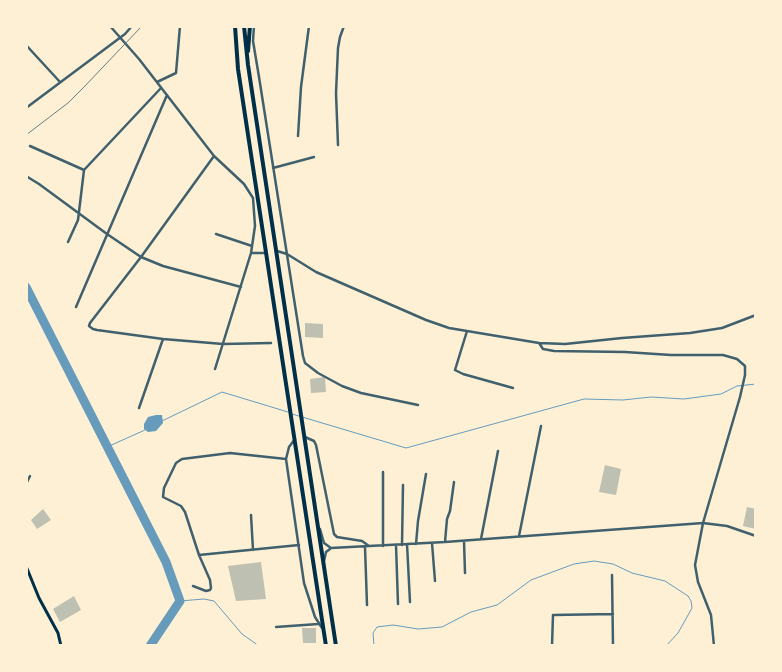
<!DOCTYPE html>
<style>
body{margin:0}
#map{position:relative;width:782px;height:672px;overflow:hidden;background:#fdf0d5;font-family:"Open Sans",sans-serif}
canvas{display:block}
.frame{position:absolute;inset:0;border:28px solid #fdf0d5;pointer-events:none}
</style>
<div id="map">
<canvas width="782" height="672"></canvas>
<div class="frame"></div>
</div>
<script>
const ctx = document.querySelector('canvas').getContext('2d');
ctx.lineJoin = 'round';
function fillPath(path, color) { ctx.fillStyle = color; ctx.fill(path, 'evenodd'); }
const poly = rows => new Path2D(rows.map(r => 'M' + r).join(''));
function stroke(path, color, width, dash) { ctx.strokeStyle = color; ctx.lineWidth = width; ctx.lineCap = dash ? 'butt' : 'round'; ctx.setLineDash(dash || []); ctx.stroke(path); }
fillPath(poly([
 [156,415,162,415,163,423,156,431,148,432,144,429,144,424,148,417]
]), '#669bbc');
stroke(poly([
 [292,414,406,448,584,399,623,400,651,397,684,399,721,394,737,386,756,384],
 [162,421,222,392,288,412],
 [107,447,145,430],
 [180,601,204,599,214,601,242,634,259,646],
 [374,646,373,633,377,627,393,625,418,629,442,627,471,612,497,605,531,580,574,564,594,561,613,564,632,573,665,581,688,596,691,601,692,608,678,633,666,646]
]), '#669bbc', 1);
stroke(poly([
 [26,287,166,562,180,601,150,646]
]), '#669bbc', 9);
fillPath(poly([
 [305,323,323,324,323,338,305,337],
 [325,377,326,392,311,393,310,379],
 [605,465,621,469,616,495,599,492],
 [747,507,756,509,756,529,743,526],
 [43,509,51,520,37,529,31,520],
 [261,562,266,599,236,601,228,566],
 [74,596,81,610,60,622,53,609],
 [302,628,316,628,316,643,303,643]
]), '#bec0b2');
stroke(poly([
 [110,26,139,59,214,156,244,184,253,198,255,226,251,253,215,369],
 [254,26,253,41,259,77,303,356,305,363,318,373,342,386,361,393,418,405],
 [26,45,60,82],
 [157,82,176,73,180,26],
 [26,108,125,34,132,26],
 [298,136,301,87,309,26],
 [338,145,336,93,338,48,340,37,344,26],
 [30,146,84,170],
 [214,156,141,257,90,323,89,326,93,329,97,330,163,339,223,344,271,343],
 [273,168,314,157],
 [26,176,39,184,107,234,141,257,163,266,241,287],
 [216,234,252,246],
 [68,242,78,220,84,170,161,88],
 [277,251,287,254,316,272,426,320,449,328,539,343,565,344,622,338,690,333,722,328,756,315],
 [251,253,266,253],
 [76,307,167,95],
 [467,331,455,370,463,374,513,388],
 [539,343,543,349,554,351,625,352,671,355,723,355,737,359,745,366,745,375,740,397,703,523,695,565,698,582,711,615,714,646],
 [139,408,163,339],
 [305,437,314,441,316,445,334,534,337,537,362,541,369,546],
 [295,439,289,447,286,459,304,583,315,617,322,628],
 [286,459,230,453,182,459,176,463,164,488,163,497,181,506,185,512,199,555,299,545],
 [26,484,30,476],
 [251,515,253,550],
 [320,529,324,543,331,548],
 [519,536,541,426],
 [481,539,498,451],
 [464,541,465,573],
 [445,542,447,519,450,511,454,482],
 [432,543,435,581],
 [407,544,410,602],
 [416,544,418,521,426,474],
 [396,545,398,604],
 [402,545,403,485],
 [383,546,383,472],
 [365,547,367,605],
 [331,548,445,542,703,523,727,526,756,536],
 [324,561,326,552,330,549],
 [612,575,613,646],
 [193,586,206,591,210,590,211,588,210,580,199,555],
 [276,627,318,624],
 [552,646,553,615,613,614]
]), '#3f606c', 2.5);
stroke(poly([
 [26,566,39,598,58,633,61,646]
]), '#003049', 3);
stroke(poly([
 [235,26,238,69,326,646],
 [244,26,248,65,336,646],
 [248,51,250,26]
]), '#003049', 4);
stroke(poly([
 [26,135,68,103,84,87,142,26]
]), '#657d81', 1);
</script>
